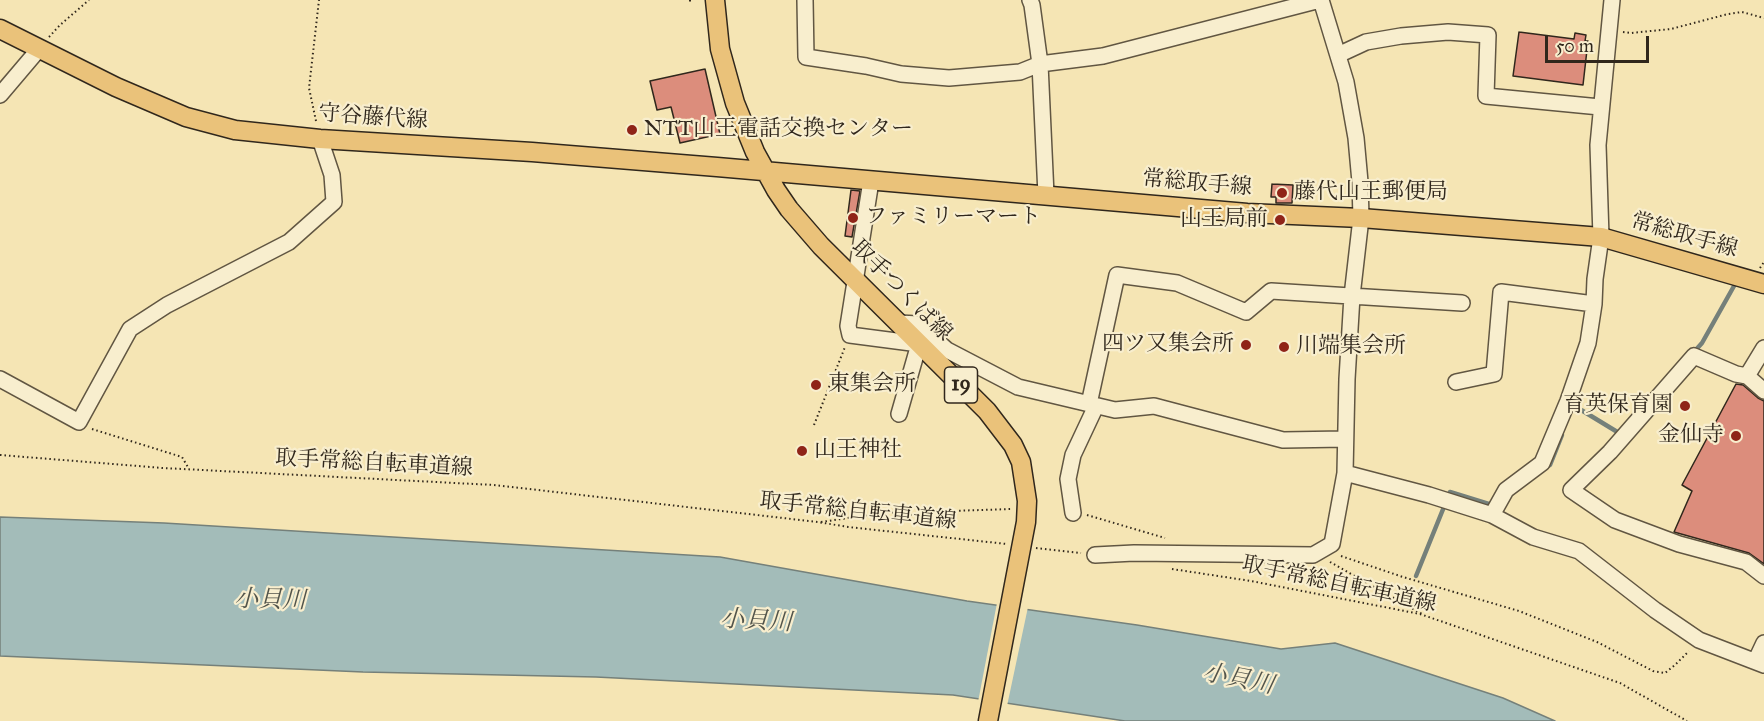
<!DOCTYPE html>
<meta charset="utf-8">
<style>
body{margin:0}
#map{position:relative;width:1764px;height:721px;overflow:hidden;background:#f5e5b4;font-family:"IM FELL Great Primer",serif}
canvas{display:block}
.scale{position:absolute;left:1545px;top:36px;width:104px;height:27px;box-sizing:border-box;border:3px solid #30271c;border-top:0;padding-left:8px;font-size:18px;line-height:21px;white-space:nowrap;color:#30271c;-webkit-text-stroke:4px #f8eece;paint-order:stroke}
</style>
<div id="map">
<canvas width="1764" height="721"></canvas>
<div class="scale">50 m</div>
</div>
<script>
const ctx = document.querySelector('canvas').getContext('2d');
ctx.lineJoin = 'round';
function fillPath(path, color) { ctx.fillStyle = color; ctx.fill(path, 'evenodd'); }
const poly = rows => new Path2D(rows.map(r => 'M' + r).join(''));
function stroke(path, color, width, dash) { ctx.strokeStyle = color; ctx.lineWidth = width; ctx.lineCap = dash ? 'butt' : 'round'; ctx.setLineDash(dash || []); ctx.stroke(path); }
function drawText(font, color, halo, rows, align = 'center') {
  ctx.font = font + ' "IM FELL Great Primer","Noto Serif JP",serif'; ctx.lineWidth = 4.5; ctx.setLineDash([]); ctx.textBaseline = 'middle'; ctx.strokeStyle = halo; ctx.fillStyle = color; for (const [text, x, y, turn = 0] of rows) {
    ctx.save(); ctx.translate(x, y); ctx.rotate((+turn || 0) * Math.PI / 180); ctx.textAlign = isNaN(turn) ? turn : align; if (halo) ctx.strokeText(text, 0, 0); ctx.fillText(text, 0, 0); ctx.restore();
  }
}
const water = poly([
 [0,517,164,523,720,557,967,601,1137,625,1281,649,1335,643,1503,698,1555,721,1125,721,953,695,596,677,363,672,0,656,0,517]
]);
fillPath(water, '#a3bcb9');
stroke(water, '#75807a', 1.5);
fillPath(poly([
 [997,603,1028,607,1007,706,978,702]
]), '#f5e5b4');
stroke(poly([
 [1693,353,1702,343,1734,286],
 [1571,410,1573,405,1619,433,1620,432],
 [1544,469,1550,465,1562,435],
 [1416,576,1450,492,1492,505]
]), '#75807a', 4.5);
const building = poly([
 [1519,32,1574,39,1575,33,1586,35,1585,41,1588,41,1583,85,1513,76,1519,32],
 [705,69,720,134,680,143,671,107,657,110,650,81,705,69],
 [1272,184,1293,185,1292,203,1276,203,1276,197,1271,197,1272,184],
 [851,190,860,191,852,237,845,236,851,190],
 [1736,384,1743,385,1758,398,1764,401,1764,564,1749,553,1674,532,1692,491,1682,485,1736,384]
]);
fillPath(building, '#dc8d7c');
stroke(building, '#30271c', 1.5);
const minor = poly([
 [805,0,806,57,866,66,901,74,949,78,1020,72,1040,64,1103,56,1320,0],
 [1030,0,1032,5,1040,64,1046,195],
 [1338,55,1366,42,1401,36,1448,32,1488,35,1486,96,1600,107],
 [0,95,39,49],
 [871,181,848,326,850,335,919,344,899,414],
 [899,323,918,324,947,350,1018,387,1115,410,1154,406,1283,440,1345,439],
 [1747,376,1764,348],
 [0,379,79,422,130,329,167,305,289,242,334,202,332,175,320,139],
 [1456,382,1494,374,1501,292,1594,304],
 [1764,391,1747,376,1736,374,1694,356,1610,452,1571,490,1615,520,1679,544,1746,562,1764,576],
 [1089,404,1117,275,1177,283,1246,312,1271,291,1462,303],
 [1345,473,1429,495,1492,515,1533,537,1579,551,1655,610,1699,640,1764,665],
 [1073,513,1068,479,1073,455,1096,406],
 [1492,515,1506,490,1542,463,1568,401,1588,343,1594,304,1595,279,1601,237,1598,145,1612,0],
 [1095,555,1134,553,1313,555,1332,544,1345,473,1347,379,1352,296,1361,218,1360,182,1356,138,1346,82,1321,0],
 [1756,660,1764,643]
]);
const major = poly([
 [715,0,720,49,735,103,755,152,776,190,789,209,821,246,987,411,1013,445,1021,462,1027,501,1026,522,988,721],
 [0,29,116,87,186,117,235,130,320,139,532,152,717,167,1247,213,1361,218,1601,237,1764,284]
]);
stroke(minor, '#615642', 18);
stroke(major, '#30271c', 21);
stroke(poly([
 [690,0,690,4],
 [1623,32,1631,33,1671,29,1728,14,1742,12,1764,18],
 [49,37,60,25,89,0],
 [316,121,309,88,319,0],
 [1760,268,1764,262],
 [814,425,845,347],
 [92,429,182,457,189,469],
 [0,455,163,468,494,485,818,522,848,527,1007,544],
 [1087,515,1165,538],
 [821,522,889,512,919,516,950,511,1012,509],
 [1036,548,1081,553],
 [1341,556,1403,577,1519,611,1597,642,1653,671,1665,673,1675,665,1689,651],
 [1330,562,1422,614],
 [1172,569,1251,581,1420,614,1620,683,1687,721]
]), '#30271c', 2, [1.5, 3]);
stroke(minor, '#f8eece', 15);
stroke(major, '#eac27a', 18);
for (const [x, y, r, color] of [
 [632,130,6,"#8f2418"],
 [1282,193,6,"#8f2418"],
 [853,218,6,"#8f2418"],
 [1280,220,6,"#8f2418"],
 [1246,345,6,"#8f2418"],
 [1284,347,6,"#8f2418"],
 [816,385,6,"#8f2418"],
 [1685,406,6,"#8f2418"],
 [1736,436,6,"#8f2418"],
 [802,451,6,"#8f2418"]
]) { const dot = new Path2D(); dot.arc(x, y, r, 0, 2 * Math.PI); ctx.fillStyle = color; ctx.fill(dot); stroke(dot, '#f8eece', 2); }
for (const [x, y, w] of [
 [961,385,33]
]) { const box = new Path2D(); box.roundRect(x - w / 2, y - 18, w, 36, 4.5); ctx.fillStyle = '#f8eece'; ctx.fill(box); stroke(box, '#30271c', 1.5); }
drawText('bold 21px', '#30271c', null, [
 ["19",961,385]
]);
drawText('22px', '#30271c', '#f8eece', [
 ["守谷藤代線",373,118,4],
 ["常総取手線",1197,184,5],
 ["常総取手線",1684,236,16],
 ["取手つくば線",901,291,45],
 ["取手常総自転車道線",374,464,3],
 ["取手常総自転車道線",858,512,6],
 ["取手常総自転車道線",1339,585,12]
]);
drawText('22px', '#30271c', '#f8eece', [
 ["NTT山王電話交換センター",644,130],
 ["藤代山王郵便局",1294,193],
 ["ファミリーマート",865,218],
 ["山王局前",1268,220,"right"],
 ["四ツ又集会所",1234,345,"right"],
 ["川端集会所",1296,347],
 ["東集会所",828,385],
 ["育英保育園",1673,406,"right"],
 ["金仙寺",1724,436,"right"],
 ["山王神社",814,451]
], 'left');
drawText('italic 24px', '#52544b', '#f8eece', [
 ["小貝川",270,601,1],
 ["小貝川",756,622,3],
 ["小貝川",1238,680,11]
]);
</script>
